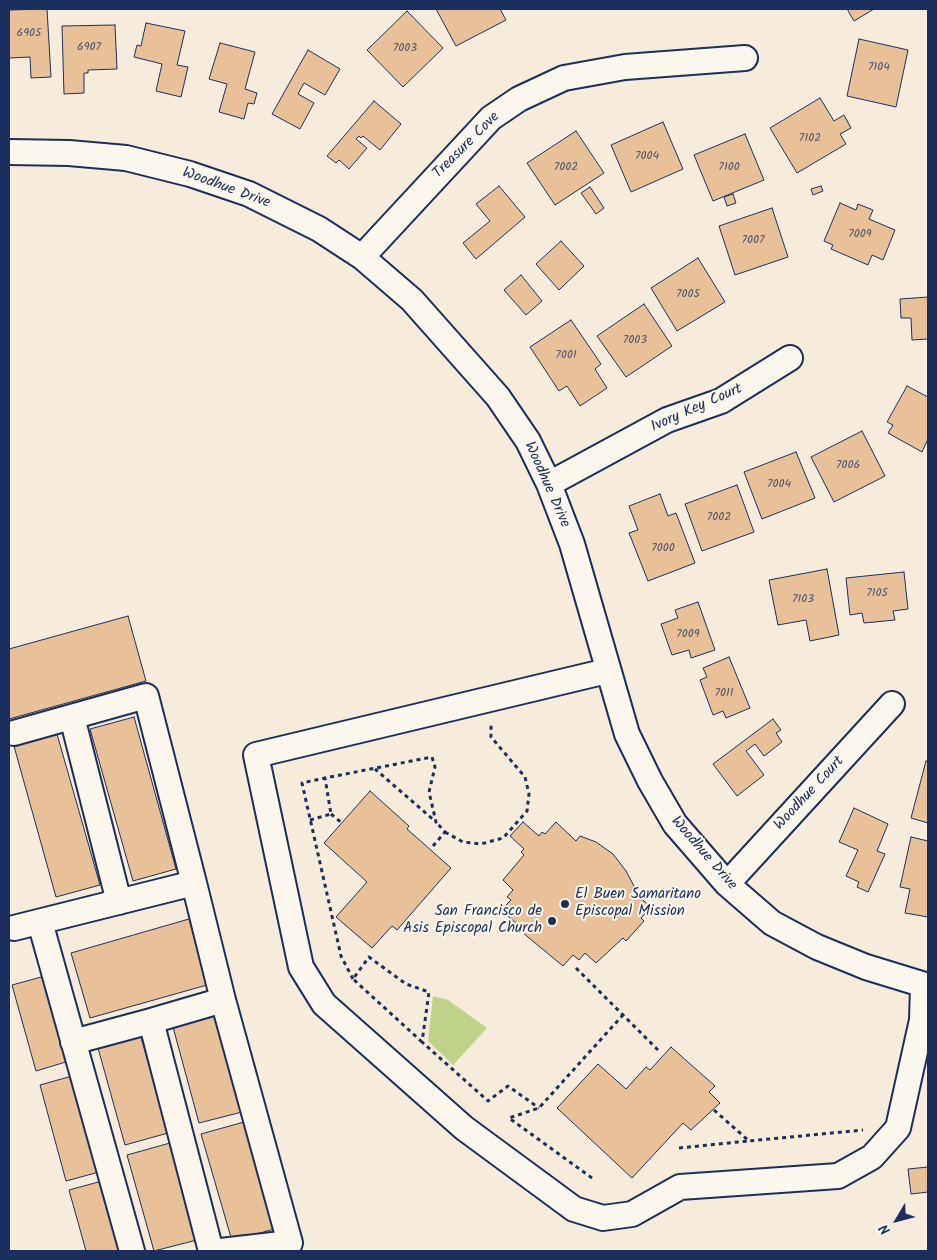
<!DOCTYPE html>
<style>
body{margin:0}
#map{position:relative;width:937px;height:1260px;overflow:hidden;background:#f7ecdb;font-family:Kalam,sans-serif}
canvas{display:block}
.frame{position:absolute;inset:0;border:10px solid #1b2f5e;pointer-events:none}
.north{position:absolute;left:872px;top:1195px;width:50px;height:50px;-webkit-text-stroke:4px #fbf7ec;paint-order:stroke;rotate:233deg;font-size:14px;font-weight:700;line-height:20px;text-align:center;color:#1b2f5e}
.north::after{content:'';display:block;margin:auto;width:18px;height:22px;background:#1b2f5e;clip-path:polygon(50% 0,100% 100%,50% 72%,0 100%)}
</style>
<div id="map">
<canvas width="937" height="1260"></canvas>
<div class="frame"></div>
<div class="north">N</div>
</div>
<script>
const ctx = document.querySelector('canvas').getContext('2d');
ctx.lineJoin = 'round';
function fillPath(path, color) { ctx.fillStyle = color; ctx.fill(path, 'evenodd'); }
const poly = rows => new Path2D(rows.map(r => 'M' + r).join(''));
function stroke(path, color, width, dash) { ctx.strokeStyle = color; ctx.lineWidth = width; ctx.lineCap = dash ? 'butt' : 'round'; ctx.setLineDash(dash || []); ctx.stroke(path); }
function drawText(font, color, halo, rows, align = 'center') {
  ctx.font = font + ' Kalam,sans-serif'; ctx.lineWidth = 4; ctx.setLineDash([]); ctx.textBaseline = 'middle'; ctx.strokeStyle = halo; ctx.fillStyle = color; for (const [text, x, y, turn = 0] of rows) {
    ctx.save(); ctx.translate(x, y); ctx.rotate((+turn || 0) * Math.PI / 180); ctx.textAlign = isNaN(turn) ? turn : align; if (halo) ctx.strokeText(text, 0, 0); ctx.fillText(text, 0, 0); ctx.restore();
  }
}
fillPath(poly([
 [433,996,448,1000,487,1028,453,1065,428,1041]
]), '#bed288');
const building = poly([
 [47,9,51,77,31,78,30,57,9,58,9,10,47,9],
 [436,9,500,9,506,20,456,46,436,9],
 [847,9,874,9,854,21,847,9],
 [407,11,443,48,403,87,367,50,407,11],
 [146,23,185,31,177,65,188,67,181,97,156,91,162,64,134,57,137,45,141,46,146,23],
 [115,25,117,69,88,70,88,73,84,73,84,93,64,94,62,26,115,25],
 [859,39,908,50,896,107,847,96,859,39],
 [220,43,255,52,245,89,257,93,254,104,248,103,244,119,219,112,227,84,209,79,220,43],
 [308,50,340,69,325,95,304,83,298,94,314,103,300,129,272,114,308,50],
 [820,98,834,121,844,115,851,128,840,134,846,144,797,173,770,128,820,98],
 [374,101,401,124,380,150,363,136,361,138,359,136,356,139,367,148,349,169,339,160,336,163,327,156,374,101],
 [663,122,683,169,631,192,611,145,663,122],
 [576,131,604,173,555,205,527,163,576,131],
 [745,134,764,180,713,201,694,155,745,134],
 [499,186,525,217,476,259,463,243,490,221,476,204,499,186],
 [821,186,823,191,813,195,811,189,821,186],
 [590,187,604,208,596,214,581,193,590,187],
 [733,194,736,203,727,206,724,197,733,194],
 [840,203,856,210,858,204,873,210,869,219,895,230,883,260,872,255,868,265,831,249,833,245,824,241,840,203],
 [772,208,788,257,735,275,719,226,772,208],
 [561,241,584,266,559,290,536,264,561,241],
 [698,258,725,302,677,331,651,288,698,258],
 [521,275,542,301,526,315,504,290,521,275],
 [928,297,928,339,912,340,911,318,901,318,900,299,928,297],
 [644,304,672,346,626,377,597,336,644,304],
 [571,320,601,364,595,369,607,388,580,406,567,386,559,391,530,347,571,320],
 [907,386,928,397,928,439,922,452,888,433,893,425,887,422,907,386],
 [862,431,885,476,834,502,811,457,862,431],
 [796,452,815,498,762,519,744,472,796,452],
 [737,485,754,532,702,551,685,504,737,485],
 [660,494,668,516,676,513,695,563,648,581,629,533,638,530,629,506,660,494],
 [827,569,839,635,810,641,806,620,778,625,769,580,827,569],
 [904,572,908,609,893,611,895,620,864,623,862,613,850,615,846,578,904,572],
 [698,602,715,650,691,658,689,650,672,655,661,624,678,618,675,610,698,602],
 [128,616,146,681,9,719,9,649,128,616],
 [729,657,750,708,726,718,723,711,713,715,700,680,707,677,703,668,729,657],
 [134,717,176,869,133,881,90,729,134,717],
 [773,719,781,730,776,733,782,742,764,756,755,744,746,751,764,775,737,796,713,764,773,719],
 [55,727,100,885,56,897,12,739,55,727],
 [926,761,928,762,928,823,911,818,926,761],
 [370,791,409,826,407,829,451,868,397,930,392,926,372,948,336,917,367,882,324,843,370,791],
 [854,808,888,824,877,851,885,854,868,892,857,887,859,882,846,876,858,850,839,842,854,808],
 [523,822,539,836,542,832,545,834,556,822,576,841,580,836,596,842,613,854,626,871,634,886,631,890,651,907,641,918,644,921,626,941,623,938,596,963,585,953,579,960,573,955,563,966,523,933,525,931,501,910,511,900,507,897,513,890,503,880,524,855,521,852,524,849,510,836,523,822],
 [911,837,928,841,928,917,905,913,910,889,900,887,911,837],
 [189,919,207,985,90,1018,71,953,189,919],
 [45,976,69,1061,36,1071,12,985,45,976],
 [215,1016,242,1112,199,1123,173,1027,215,1016],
 [141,1037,168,1133,125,1145,98,1048,141,1037],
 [671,1047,715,1086,709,1092,720,1103,691,1130,683,1123,632,1178,557,1108,598,1064,626,1089,646,1067,650,1070,671,1047],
 [72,1076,99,1172,66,1181,40,1085,72,1076],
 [244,1122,274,1229,232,1241,201,1134,244,1122],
 [170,1143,197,1240,154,1251,127,1155,170,1143],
 [928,1167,928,1192,911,1194,908,1169,928,1167],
 [102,1181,120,1251,86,1251,69,1190,102,1181]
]);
fillPath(building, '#e9c199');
stroke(building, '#1b2f5e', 1);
const minor = poly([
 [9,152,69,153,126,158,190,174,249,194,319,229,362,257,412,300,498,397,528,441,549,484,572,544,627,734,650,781,675,824,727,884,772,923,817,947,866,967,928,986],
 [362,257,491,118,519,99,564,78,625,67,745,58],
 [549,484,667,420,721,401,790,358],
 [607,671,256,755,301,967,324,1004,464,1128,574,1209,603,1218,632,1214,680,1187,838,1176,872,1157,898,1128,922,1020,923,986],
 [72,717,119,902],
 [194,883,223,1000,290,1243,221,1251],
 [727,884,892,704],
 [40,922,132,1251],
 [14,928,194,883,146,696,14,733],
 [151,1021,223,1000],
 [73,1042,151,1021,211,1251]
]);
stroke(minor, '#1b2f5e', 28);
stroke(poly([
 [331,814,342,823],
 [310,820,331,814,325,778],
 [445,832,463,842,481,844,503,838,527,811,529,794,525,777,491,737,491,722],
 [433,846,445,832,436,822],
 [576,968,658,1050],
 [353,979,341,956,302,783,325,778,432,757,435,767,429,792,436,822,375,769],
 [422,1042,353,979,369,957,406,984,429,992,422,1042,488,1101,508,1086,539,1108],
 [714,1110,749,1141,863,1130],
 [679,1148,748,1141],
 [592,1178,509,1118,539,1108,622,1016]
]), '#1b2f5e', 3, [4, 4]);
stroke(minor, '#fbf7ec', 24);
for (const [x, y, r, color] of [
 [565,904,5,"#1b2f5e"],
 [552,921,5,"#1b2f5e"]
]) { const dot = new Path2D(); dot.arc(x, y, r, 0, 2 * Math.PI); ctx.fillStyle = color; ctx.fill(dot); stroke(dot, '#fbf7ec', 2); }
drawText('12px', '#4e546d', null, [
 ["6905",29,34],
 ["6907",89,48],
 ["7003",405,49],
 ["7104",879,68],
 ["7102",810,139],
 ["7004",647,157],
 ["7002",566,168],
 ["7100",729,168],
 ["7009",860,235],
 ["7007",753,241],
 ["7005",688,295],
 ["7003",635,341],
 ["7001",566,356],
 ["7006",848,466],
 ["7004",779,485],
 ["7002",719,518],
 ["7000",663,549],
 ["7105",877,594],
 ["7103",803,600],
 ["7009",688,635],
 ["7011",724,694]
]);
drawText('15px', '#1b2f5e', '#fbf7ec', [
 ["Treasure Cove",467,146,-45],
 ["Woodhue Drive",226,189,20],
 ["Ivory Key Court",697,409,-24],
 ["Woodhue Drive",546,485,66],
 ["Woodhue Court",810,794,-47],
 ["Woodhue Drive",703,854,49]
]);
drawText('15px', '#1b2f5e', '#fbf7ec', [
 ["El Buen Samaritano",575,895],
 ["Episcopal Mission",575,912],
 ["San Francisco de",542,912,"right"],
 ["Asis Episcopal Church",542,929,"right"]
], 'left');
</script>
